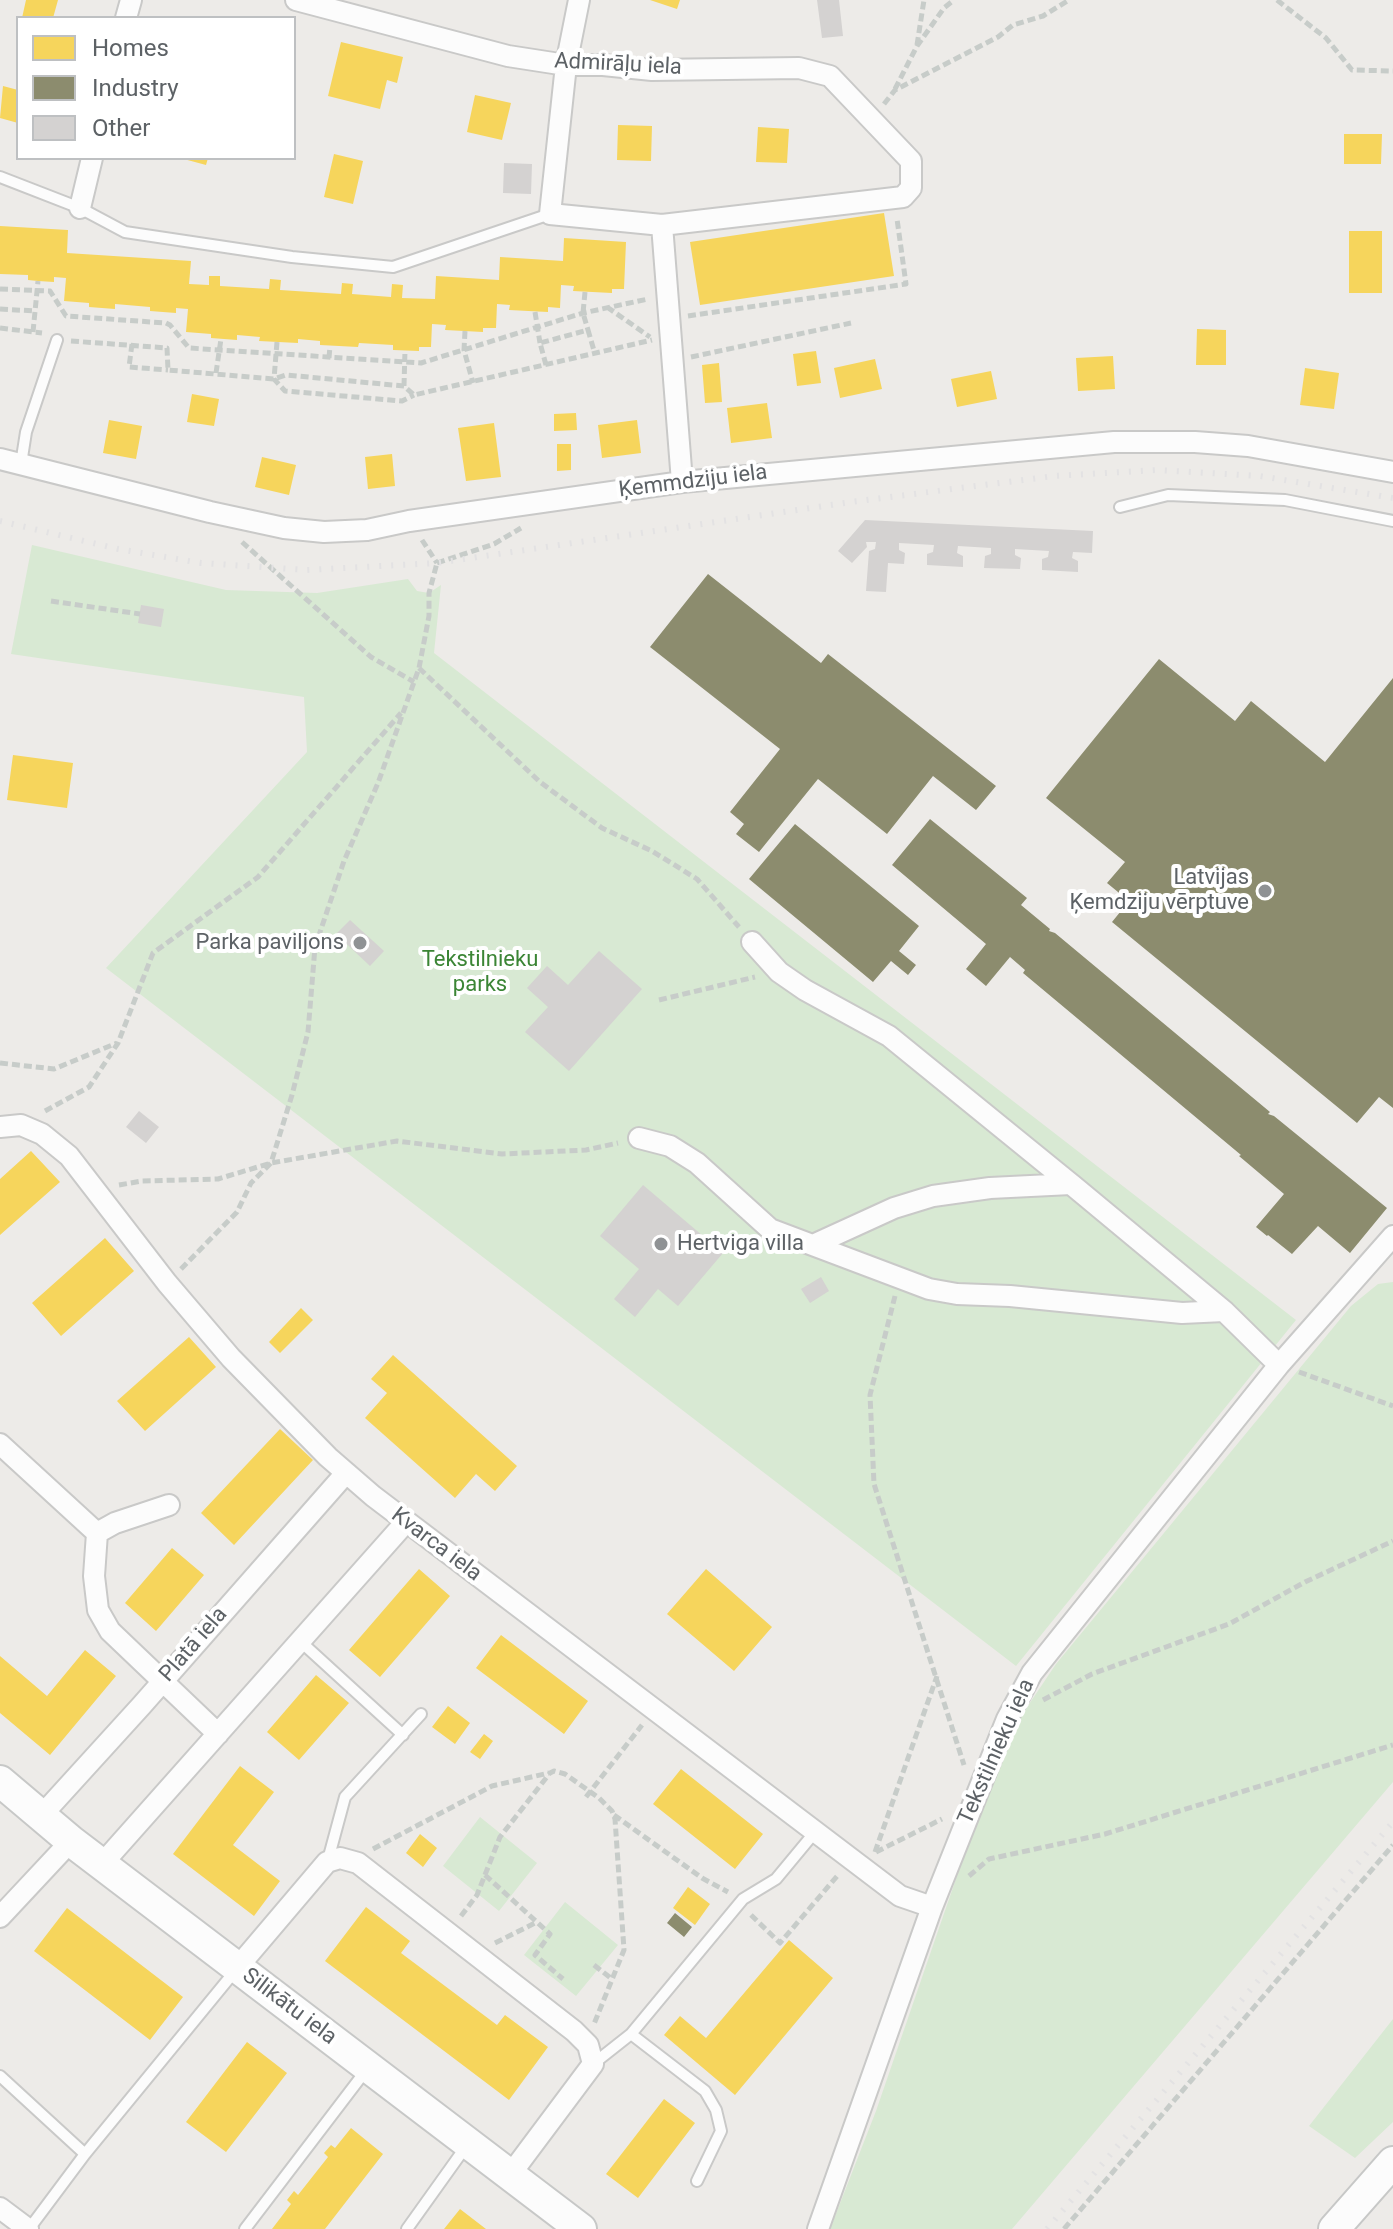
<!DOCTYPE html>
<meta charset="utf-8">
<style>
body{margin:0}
#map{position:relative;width:1393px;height:2229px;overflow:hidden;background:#edebe8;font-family:Roboto,sans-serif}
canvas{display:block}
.legend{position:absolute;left:16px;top:16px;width:280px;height:144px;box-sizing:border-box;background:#fff;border:2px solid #bec0c2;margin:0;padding:10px 14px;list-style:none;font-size:24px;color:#5d6266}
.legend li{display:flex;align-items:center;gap:16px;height:40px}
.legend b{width:40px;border:2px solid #bec0c2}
</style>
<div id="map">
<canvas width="1393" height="2229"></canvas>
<ul class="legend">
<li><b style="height:22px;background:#f6d55c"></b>Homes</li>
<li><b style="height:22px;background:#8c8c6e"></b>Industry</li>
<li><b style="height:22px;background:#d4d2d1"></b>Other</li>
</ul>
</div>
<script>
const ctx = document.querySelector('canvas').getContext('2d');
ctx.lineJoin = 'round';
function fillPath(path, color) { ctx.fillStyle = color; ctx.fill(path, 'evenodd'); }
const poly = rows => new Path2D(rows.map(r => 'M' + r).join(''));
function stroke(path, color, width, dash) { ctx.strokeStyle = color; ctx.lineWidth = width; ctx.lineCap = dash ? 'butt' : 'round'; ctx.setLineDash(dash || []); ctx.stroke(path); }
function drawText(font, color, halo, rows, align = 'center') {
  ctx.font = font + ' Roboto,sans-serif'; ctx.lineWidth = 8; ctx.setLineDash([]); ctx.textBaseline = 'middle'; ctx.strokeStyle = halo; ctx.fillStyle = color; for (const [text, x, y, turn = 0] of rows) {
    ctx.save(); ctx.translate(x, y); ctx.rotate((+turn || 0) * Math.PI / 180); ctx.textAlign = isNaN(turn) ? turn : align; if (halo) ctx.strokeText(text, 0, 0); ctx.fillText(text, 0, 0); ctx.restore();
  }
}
fillPath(poly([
 [32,545,226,590,317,593,408,579,417,591,429,593,441,585,434,653,1296,1320,1016,1666,106,968,307,752,304,697,11,654],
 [1393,1282,1393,1782,1012,2229,830,2229,876,2111,979,1812,1013,1728,1056,1664,1351,1306,1378,1284],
 [480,1817,537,1863,499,1911,443,1866],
 [565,1902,618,1945,576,1996,524,1955],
 [1393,2019,1393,2122,1355,2158,1309,2126]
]), '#d8e9d3');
fillPath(poly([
 [26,0,58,0,53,18,22,18],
 [650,0,680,0,677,9],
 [341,42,403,57,397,83,387,80,380,109,328,96],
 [3,86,18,90,18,123,0,118],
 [475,95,511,103,502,140,467,132],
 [618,125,652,126,651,161,617,160],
 [758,127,789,129,787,163,756,162],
 [1344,134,1382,134,1381,164,1344,164],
 [334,154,363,161,353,204,324,197],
 [180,158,208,158,206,165],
 [884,213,894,276,700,305,690,242],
 [0,226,68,230,67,253,191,261,189,284,209,285,209,276,220,276,220,286,269,289,270,279,281,280,280,290,341,294,342,283,353,284,352,294,391,297,392,284,403,285,402,298,435,299,436,276,499,280,500,257,563,261,564,238,626,242,624,289,612,289,612,293,573,291,574,286,561,285,560,308,548,307,548,312,509,310,510,305,497,304,496,328,483,328,483,332,445,330,446,325,432,324,431,347,419,347,419,351,393,350,393,345,359,343,358,347,320,345,320,341,298,339,298,343,259,341,260,337,237,335,237,340,211,338,211,334,186,332,188,309,176,308,176,313,150,311,150,307,115,304,115,309,89,307,89,303,64,301,66,278,54,277,54,282,38,281,28,280,28,275,0,274],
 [1349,231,1382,231,1382,293,1349,293],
 [1197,329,1226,330,1226,365,1196,365],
 [816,351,821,383,797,386,793,354],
 [1113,356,1115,389,1078,391,1076,358],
 [875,359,882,389,840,398,834,368],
 [719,363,722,402,705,403,702,365],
 [1305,368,1339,373,1334,409,1300,405],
 [991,371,997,399,957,407,951,379],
 [192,394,219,399,214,426,187,422],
 [767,403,772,438,731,443,727,408],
 [576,413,577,430,554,431,554,414],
 [109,420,142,426,136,459,103,453],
 [637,420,641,453,602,458,598,425],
 [494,423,501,477,466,481,458,428],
 [557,444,571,444,571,470,557,471],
 [392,454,395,486,368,489,365,457],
 [262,457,296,465,289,495,255,487],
 [13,755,73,763,67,808,7,800],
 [31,1151,60,1182,0,1235,0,1179],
 [105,1238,134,1271,61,1336,32,1303],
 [301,1308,313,1320,280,1353,269,1342],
 [189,1337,216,1367,145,1431,117,1401],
 [393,1355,517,1466,495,1491,476,1474,455,1498,365,1418,387,1393,371,1379],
 [280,1429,313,1460,234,1545,201,1513],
 [172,1548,204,1575,156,1631,125,1603],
 [419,1569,450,1596,380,1677,349,1650],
 [706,1569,772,1627,734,1671,667,1614],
 [501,1635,588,1701,564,1734,476,1668],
 [85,1650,116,1676,50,1755,0,1713,0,1656,47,1696],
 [316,1675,349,1703,299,1760,267,1732],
 [448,1706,470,1723,455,1744,432,1727],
 [484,1734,493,1741,480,1759,470,1752],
 [240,1766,274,1792,233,1845,280,1881,254,1916,173,1854],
 [681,1769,763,1834,735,1869,653,1804],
 [420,1834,437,1848,423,1867,406,1853],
 [688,1887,710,1904,695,1925,673,1908],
 [366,1907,410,1941,401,1953,497,2025,505,2015,548,2047,509,2100,325,1961],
 [67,1908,183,1997,150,2040,34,1951],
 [789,1940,833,1978,735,2095,664,2035,680,2016,706,2038],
 [247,2042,287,2073,226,2152,186,2122],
 [664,2099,695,2123,638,2198,606,2174],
 [351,2128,383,2154,325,2229,272,2229,291,2204,287,2200,294,2191,298,2195,328,2157,324,2153,331,2145,335,2148],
 [460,2209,486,2229,444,2229]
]), '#f6d55c');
fillPath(poly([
 [708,574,821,663,828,654,996,786,976,810,933,776,887,834,818,779,759,852,736,834,744,824,730,812,780,749,650,647],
 [1159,659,1235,721,1251,701,1325,762,1393,678,1393,1108,1379,1097,1357,1123,1112,922,1129,901,1107,883,1125,862,1046,798],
 [930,819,1027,898,1021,905,1050,929,1049,931,1055,933,1270,1112,1268,1114,1274,1116,1387,1208,1350,1253,1318,1226,1292,1254,1268,1235,1267,1236,1256,1227,1284,1194,1239,1156,1241,1155,1023,973,1025,970,1010,957,986,986,966,969,986,944,892,865],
 [795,824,919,926,899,951,916,965,908,975,891,961,873,982,749,879],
 [675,1913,692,1927,684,1937,667,1923]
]), '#8c8c6e');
fillPath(poly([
 [817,0,839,0,843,36,822,38],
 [504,163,532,164,531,194,503,193],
 [865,520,1093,531,1092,553,1073,552,1072,558,1078,561,1078,572,1042,570,1042,559,1048,557,1049,551,1015,549,1015,555,1021,558,1020,569,984,568,985,556,991,554,991,548,958,546,957,553,963,556,963,567,927,565,927,554,933,552,934,545,899,543,899,550,905,553,904,564,888,563,886,592,866,591,869,551,875,549,876,542,866,542,867,547,852,563,838,551],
 [141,605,164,609,161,627,138,623],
 [350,920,384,951,370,966,336,934],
 [599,951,642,989,569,1071,525,1032,548,1007,527,988,547,966,568,985],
 [139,1111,159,1127,146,1143,126,1127],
 [643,1185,723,1253,678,1306,658,1289,635,1317,614,1299,639,1269,600,1236],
 [821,1277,829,1291,810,1303,801,1289]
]), '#d4d2d1');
const service = poly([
 [0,177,80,208,125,232,292,257,393,267,550,214],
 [21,464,26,432,57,340],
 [1120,507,1168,495,1285,500,1393,521],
 [300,1641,403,1735],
 [328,1860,345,1797,421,1714],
 [631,2034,705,2091,716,2110,721,2131,697,2181],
 [593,2064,631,2034,743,1899,776,1879,815,1832],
 [0,2076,85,2154],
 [29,2229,85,2154,235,1971],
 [245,2229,367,2069],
 [407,2229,467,2145]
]);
const minor = poly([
 [296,0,508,56,566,65,603,65,652,70,799,68,830,76,911,161,911,188,903,197,662,225],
 [579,0,566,65,550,214,662,225,682,482],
 [126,18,131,0],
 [80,208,92,158],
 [0,459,210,512,284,528,324,532,367,530,409,521,682,482,1114,442,1195,442,1248,446,1393,472],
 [752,942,779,972,805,990,889,1036,1071,1184],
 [0,1127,21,1125,42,1134,69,1156,167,1283,231,1358,328,1457,373,1496,900,1896,932,1907],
 [639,1138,670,1146,697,1163,770,1229,929,1289,957,1294,1010,1296,1182,1313,1224,1311],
 [813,1245,894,1208,933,1196,990,1188,1071,1184,1224,1311,1279,1365],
 [0,1444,97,1533,115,1523,169,1505],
 [97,1533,94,1576,98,1610,110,1631,218,1734],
 [41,1816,142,1705,346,1473],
 [102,1864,405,1523],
 [0,1917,71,1841],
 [237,1968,327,1862,340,1858,358,1863,574,2031,588,2045,593,2064,510,2175],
 [0,2208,28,2229],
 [818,2229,932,1907,1007,1719,1032,1673,1279,1365,1393,1236]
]);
const secondary = poly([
 [0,1781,71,1841,581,2229],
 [1334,2229,1393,2162]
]);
stroke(service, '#c9c9c8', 14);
stroke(minor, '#c9c9c8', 24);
stroke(secondary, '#c7c8c7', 34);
stroke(poly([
 [1277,0,1326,38,1352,70,1393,71],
 [917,45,924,0],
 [895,89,917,46,944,8,954,0],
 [884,104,895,90,998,37,1013,25,1043,16,1069,0],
 [0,289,50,291,66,316,166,323,170,325,189,348,421,363,583,313,648,299],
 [585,292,583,313,588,330],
 [607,307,650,337],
 [0,309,35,311],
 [535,312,540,343],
 [688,316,906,284,897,219],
 [0,328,42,333],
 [465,331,464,350,473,383],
 [33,332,38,281],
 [71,341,167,348,168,370,274,379,286,375,404,386,414,395,652,340],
 [277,342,274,379,285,391,402,401,414,395],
 [132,344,129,367,168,370],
 [691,357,851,323],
 [329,358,330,346],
 [546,365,540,343,588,330,595,354],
 [216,373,221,339],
 [404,386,405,350],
 [422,540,437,563],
 [242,542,371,657,414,682],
 [437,563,494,544,521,528],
 [51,601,140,614],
 [419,668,540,782,602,828,652,851,697,879,739,927],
 [659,1000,755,977],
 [0,1063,54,1069,117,1043],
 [45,1111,89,1087,118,1043,153,953,258,877,401,713],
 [119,1185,142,1181,218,1179,271,1163,397,1141,502,1154,586,1150,618,1143],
 [181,1269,237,1212,251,1183,271,1163,292,1095,308,1032,315,947,344,861,378,783,419,668,429,616,429,593,437,563],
 [895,1296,870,1395,874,1484,964,1765],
 [1299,1372,1393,1406],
 [1043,1700,1092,1674,1229,1624,1305,1582,1393,1541],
 [586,1797,642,1725],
 [614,1815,702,1878,728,1892],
 [373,1849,492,1786,549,1773],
 [875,1852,937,1676],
 [876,1852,942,1819],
 [485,1875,550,1934,535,1955,563,1979],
 [969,1876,989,1859,1105,1834,1393,1745],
 [751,1915,780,1943,838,1875],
 [461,1916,477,1895,500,1837,550,1773,554,1771,565,1774,599,1798,612,1811,615,1819,624,1950,594,2024],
 [495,1943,537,1922],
 [594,1965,612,1979],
 [1064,2229,1393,1845]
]), '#c7ccc9', 5, [8, 4]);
stroke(service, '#fcfcfc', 10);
stroke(minor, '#fcfcfc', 20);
stroke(secondary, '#fcfcfc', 30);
stroke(poly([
 [0,521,118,549,201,563,307,570,437,563,851,502,1054,476,1157,470,1260,476,1393,498],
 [1047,2229,1393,1822]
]), '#e3e2e3', 6, [2, 10]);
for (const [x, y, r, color] of [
 [1265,891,8,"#8f9294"],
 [360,943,8,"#8f9294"],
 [661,1244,8,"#8f9294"]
]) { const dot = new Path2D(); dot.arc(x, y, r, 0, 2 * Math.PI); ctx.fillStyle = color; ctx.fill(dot); stroke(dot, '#fff', 3); }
drawText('22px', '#5d6266', '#fff', [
 ["Admirāļu iela",618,65,3],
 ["Ķemmdziju iela",693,482,-7],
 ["Kvarca iela",436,1545,37],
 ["Platā iela",194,1645,-49],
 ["Tekstilnieku iela",997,1752,-66],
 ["Silikātu iela",289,2007,37]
]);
drawText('22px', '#5d6266', '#fff', [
 ["Latvijas",1249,878],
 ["Ķemdziju vērptuve",1249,903],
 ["Parka paviljons",344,943],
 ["Hertviga villa",677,1244,"left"]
], 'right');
drawText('22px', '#3b8535', '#fff', [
 ["Tekstilnieku",480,960],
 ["parks",480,985]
]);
</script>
